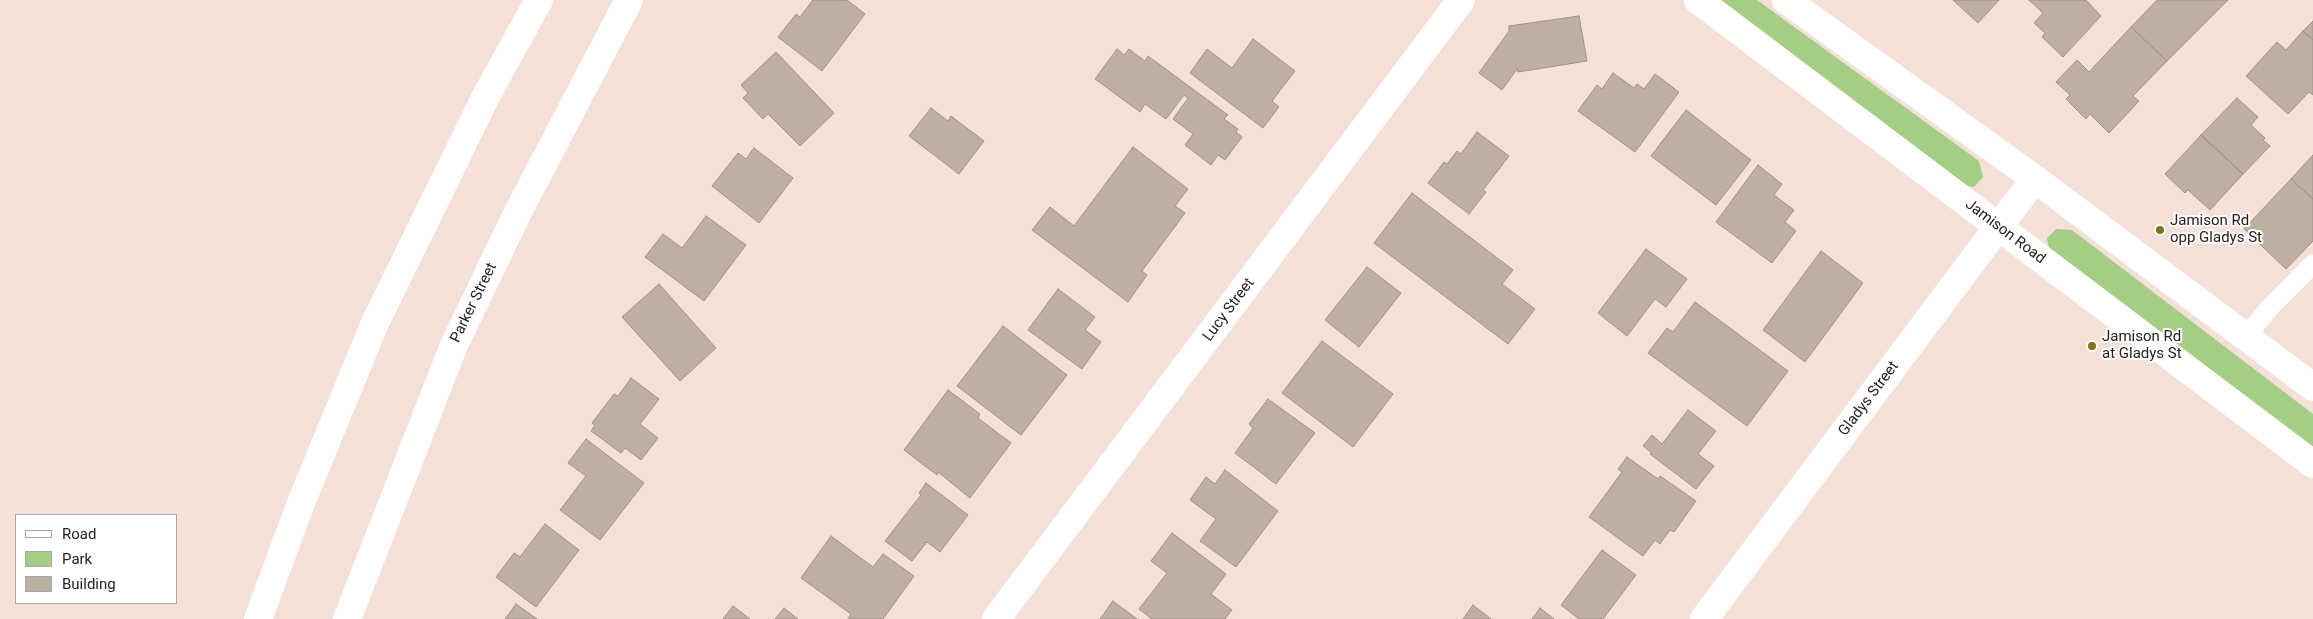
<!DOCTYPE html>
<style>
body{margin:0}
#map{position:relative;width:2313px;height:619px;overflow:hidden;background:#f4e0d7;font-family:Roboto,sans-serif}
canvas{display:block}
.legend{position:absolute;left:15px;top:514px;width:162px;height:90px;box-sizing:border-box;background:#fff;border:1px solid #a9a6a5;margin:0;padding:6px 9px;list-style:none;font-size:15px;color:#28201d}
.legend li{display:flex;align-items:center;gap:10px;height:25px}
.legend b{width:25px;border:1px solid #a9a6a5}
</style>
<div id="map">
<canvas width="2313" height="619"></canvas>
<ul class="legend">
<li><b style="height:6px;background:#fff"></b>Road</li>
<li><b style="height:14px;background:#a3ce84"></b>Park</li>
<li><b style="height:14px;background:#bdafa1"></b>Building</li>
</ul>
</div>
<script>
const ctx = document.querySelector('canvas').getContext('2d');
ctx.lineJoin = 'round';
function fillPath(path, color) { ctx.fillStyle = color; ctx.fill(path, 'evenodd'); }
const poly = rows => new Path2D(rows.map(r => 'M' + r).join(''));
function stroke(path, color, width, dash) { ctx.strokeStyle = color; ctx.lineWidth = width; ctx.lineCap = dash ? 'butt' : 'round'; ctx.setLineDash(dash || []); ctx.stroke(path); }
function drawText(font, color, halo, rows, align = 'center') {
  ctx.font = font + ' Roboto,sans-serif'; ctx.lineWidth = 4; ctx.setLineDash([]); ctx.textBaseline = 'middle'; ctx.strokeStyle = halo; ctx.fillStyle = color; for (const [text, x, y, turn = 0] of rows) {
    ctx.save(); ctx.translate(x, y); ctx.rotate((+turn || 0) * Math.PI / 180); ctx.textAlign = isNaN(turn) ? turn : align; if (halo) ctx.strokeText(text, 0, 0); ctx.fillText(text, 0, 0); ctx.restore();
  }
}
fillPath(poly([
 [1712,0,1757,0,1979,161,1983,177,1974,187,1959,185],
 [2056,229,2072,230,2313,414,2313,455,2050,254,2047,238]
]), '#a3ce84');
const building = poly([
 [813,0,847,0,865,14,822,71,778,37,796,14,800,17,813,0],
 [1953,0,1999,0,1978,23,1953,0],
 [2029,0,2086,0,2101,16,2063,57,2042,37,2045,33,2034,23,2043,13,2029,0],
 [2157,0,2228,0,2167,61,2131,27,2157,0],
 [1579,16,1587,61,1518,72,1517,69,1502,90,1479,73,1509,31,1509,26,1579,16],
 [2313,21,2313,40,2303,31,2313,21],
 [2131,27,2167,61,2133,96,2139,101,2109,133,2090,114,2086,119,2066,99,2070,95,2056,82,2077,60,2089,72,2131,27],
 [2303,31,2313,40,2313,95,2309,92,2288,114,2246,76,2277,42,2286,50,2303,31],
 [1253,39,1295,71,1272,101,1279,107,1263,128,1190,73,1207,49,1232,68,1253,39],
 [1117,49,1124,55,1129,49,1145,61,1148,56,1228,115,1224,119,1238,129,1236,132,1242,137,1225,160,1218,155,1211,165,1185,145,1193,134,1173,119,1188,98,1184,95,1166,119,1145,104,1140,112,1095,79,1117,49],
 [776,52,834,113,800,146,768,114,763,119,743,98,748,93,741,85,776,52],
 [1613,73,1634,88,1637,84,1644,89,1655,74,1679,92,1635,152,1578,111,1597,85,1602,89,1613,73],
 [2237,98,2258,117,2251,125,2265,138,2263,140,2270,146,2243,174,2201,135,2237,98],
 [931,108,948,121,951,116,984,141,959,174,909,136,931,108],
 [1686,110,1751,160,1716,205,1651,156,1686,110],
 [1477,132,1509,156,1483,190,1486,192,1469,214,1428,183,1444,162,1447,164,1457,151,1461,154,1477,132],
 [2201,135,2243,174,2210,210,2188,190,2185,193,2165,174,2201,135],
 [1133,147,1188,189,1175,206,1185,213,1142,271,1147,275,1128,302,1032,230,1050,207,1074,226,1133,147],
 [754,148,793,178,759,223,712,186,738,153,746,159,754,148],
 [2313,155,2313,199,2291,179,2313,155],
 [1758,165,1782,184,1774,195,1794,210,1785,222,1796,231,1772,263,1716,222,1758,165],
 [2291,179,2313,199,2313,241,2286,269,2244,229,2291,179],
 [1412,193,1513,270,1502,284,1535,309,1508,344,1374,243,1412,193],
 [706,216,746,245,704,301,645,257,663,234,682,248,706,216],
 [1646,249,1687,279,1666,307,1655,299,1627,336,1598,313,1646,249],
 [1821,251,1863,283,1805,362,1763,330,1821,251],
 [1367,267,1401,293,1359,347,1325,320,1367,267],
 [659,284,716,348,680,381,622,317,659,284],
 [1058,289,1095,317,1085,330,1101,342,1082,369,1028,330,1058,289],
 [1695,302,1788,371,1747,426,1648,353,1667,328,1673,332,1695,302],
 [1003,326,1067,375,1021,435,957,386,1003,326],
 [1322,341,1393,394,1353,447,1282,393,1322,341],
 [631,378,659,399,640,424,658,438,641,460,625,448,621,453,591,431,595,425,592,423,614,394,618,396,631,378],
 [948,390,980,414,978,418,1011,443,970,498,938,472,937,475,904,450,948,390],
 [1268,399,1315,433,1276,484,1235,453,1253,428,1249,424,1268,399],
 [1688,410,1716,431,1698,454,1714,466,1696,489,1650,454,1652,453,1643,446,1652,435,1662,444,1688,410],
 [586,439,644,483,600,540,560,510,586,476,568,463,586,439],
 [1627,457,1658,479,1660,476,1696,501,1674,532,1670,530,1660,544,1655,540,1643,556,1589,517,1622,472,1618,469,1627,457],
 [1225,470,1278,511,1236,567,1200,541,1216,519,1190,500,1206,477,1215,484,1225,470],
 [926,483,968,515,940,552,927,542,912,561,885,541,921,495,919,493,926,483],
 [545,524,579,550,536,607,496,577,514,553,520,557,545,524],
 [1172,533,1226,574,1211,594,1232,610,1225,619,1152,619,1139,609,1167,573,1151,561,1172,533],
 [831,536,873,567,883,554,914,576,883,619,848,619,851,614,801,578,831,536],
 [1602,550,1636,575,1603,619,1579,619,1561,605,1602,550],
 [1113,601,1137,619,1100,619,1113,601],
 [516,604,537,619,505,619,516,604],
 [1473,605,1491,619,1463,619,1473,605],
 [733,606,750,619,723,619,733,606],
 [784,608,798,619,775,619,784,608],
 [1540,608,1554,619,1532,619,1540,608]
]);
fillPath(building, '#bdafa1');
stroke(building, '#a09285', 1);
stroke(poly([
 [2245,337,2272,305,2313,264]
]), '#fff', 19);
stroke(poly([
 [996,619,1461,0],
 [1704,619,1998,227]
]), '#fff', 28);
stroke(poly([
 [1698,0,2313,464],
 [1786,0,2035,179,2313,387],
 [1998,227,2035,179]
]), '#fff', 28);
stroke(poly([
 [258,619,301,503,374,325,486,96,539,0],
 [347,619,454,345,518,212,629,0]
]), '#fff', 28);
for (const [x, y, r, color] of [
 [2160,230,5,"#807111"],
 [2092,346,5,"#807111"]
]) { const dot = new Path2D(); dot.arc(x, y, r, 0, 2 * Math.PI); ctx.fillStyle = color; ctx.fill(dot); stroke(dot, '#fff', 2); }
drawText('15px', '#28201d', '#fff', [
 ["Jamison Rd",2170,221],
 ["opp Gladys St",2170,238],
 ["Jamison Rd",2102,337],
 ["at Gladys St",2102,354]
], 'left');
drawText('15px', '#28201d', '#fff', [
 ["Jamison Road",2005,232,37],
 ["Parker Street",474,303,-64],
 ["Lucy Street",1229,310,-53],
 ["Gladys Street",1869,399,-53]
]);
</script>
